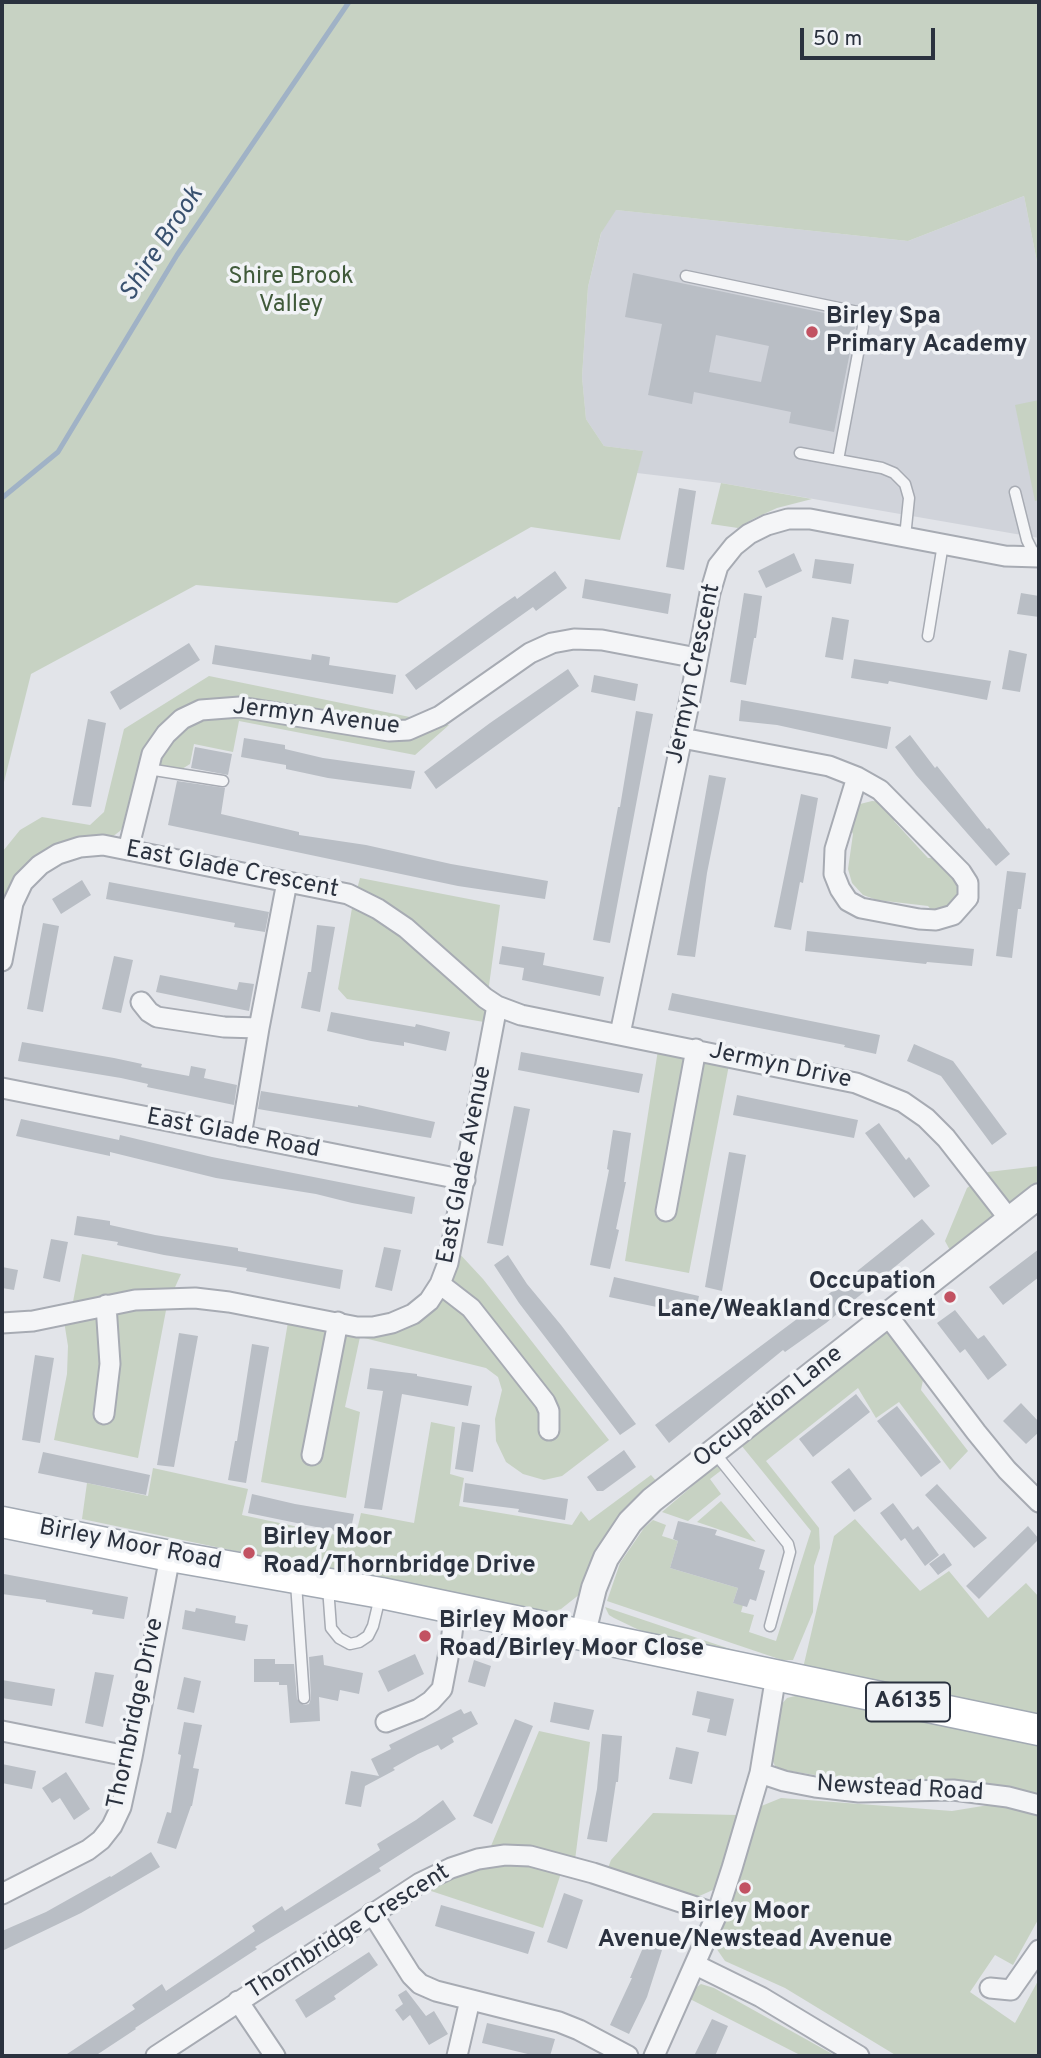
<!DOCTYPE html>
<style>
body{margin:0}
#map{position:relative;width:1041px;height:2058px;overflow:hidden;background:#e2e4e9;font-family:Overpass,sans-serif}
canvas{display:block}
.frame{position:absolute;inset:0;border:4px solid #2b323f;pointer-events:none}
.scale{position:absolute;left:800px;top:28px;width:135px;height:32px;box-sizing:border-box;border:4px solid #2b323f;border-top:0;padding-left:9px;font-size:21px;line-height:24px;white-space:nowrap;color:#2b323f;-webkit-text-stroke:5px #f1f3f6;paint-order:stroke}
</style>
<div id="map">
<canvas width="1041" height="2058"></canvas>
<div class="frame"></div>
<div class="scale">50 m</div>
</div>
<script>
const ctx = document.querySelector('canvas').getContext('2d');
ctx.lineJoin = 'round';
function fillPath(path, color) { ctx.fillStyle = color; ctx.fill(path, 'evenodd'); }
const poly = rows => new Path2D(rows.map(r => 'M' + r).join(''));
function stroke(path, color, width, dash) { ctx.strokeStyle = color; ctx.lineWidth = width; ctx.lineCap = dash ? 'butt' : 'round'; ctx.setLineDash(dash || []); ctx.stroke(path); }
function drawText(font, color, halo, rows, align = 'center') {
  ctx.font = font + ' Overpass,sans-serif'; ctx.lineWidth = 7; ctx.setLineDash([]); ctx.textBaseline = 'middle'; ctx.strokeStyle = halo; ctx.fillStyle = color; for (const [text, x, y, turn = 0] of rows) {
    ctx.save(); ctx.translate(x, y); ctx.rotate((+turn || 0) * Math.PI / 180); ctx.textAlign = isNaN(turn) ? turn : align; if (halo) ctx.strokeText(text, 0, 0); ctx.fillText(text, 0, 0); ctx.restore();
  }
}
fillPath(poly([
 [1024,196,1039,272,1039,538,721,483,637,473,642,451,604,446,586,419,582,377,588,287,607,209,908,241]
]), '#d0d3da');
fillPath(poly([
 [2,2,1039,2,1039,272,1024,196,908,241,616,210,601,233,588,287,582,377,586,419,604,446,643,451,620,540,531,527,397,603,196,585,31,674,2,790],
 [1039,400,1039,500,1035,501,1015,405],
 [721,483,812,499,777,508,753,519,738,528,711,524],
 [209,676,449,725,415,755,239,721,233,752,194,744,190,764,182,769,139,764,128,820,120,831,112,837,83,836,61,842,40,855,2,913,3,851,20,830,42,817,90,825,104,812,124,729],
 [872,801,885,802,893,812,894,821,928,858,937,858,956,882,958,894,950,906,933,912,928,906,877,900,863,895,852,883,848,869,853,834,848,824,852,812,860,804],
 [360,878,500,905,484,1022,347,999,338,989,352,908],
 [658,1050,729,1065,689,1273,625,1261],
 [1039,1166,1039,1184,952,1254,945,1241,967,1188,988,1172],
 [457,1251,483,1279,609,1440,562,1476,544,1480,523,1474,506,1462,496,1441,495,1419,502,1390,498,1377,486,1368,360,1337,345,1407,360,1412,346,1498,261,1482,288,1322,395,1330],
 [82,1254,181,1274,167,1305,138,1458,54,1440,67,1374,68,1346,64,1321,72,1307],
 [887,1331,923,1380,921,1390,968,1451,950,1470,899,1402,876,1418,858,1388,766,1461,819,1528,820,1548,814,1566,813,1612,793,1660,782,1660,607,1601,620,1563,644,1528,653,1520,666,1525,662,1536,678,1541,670,1568,738,1588,733,1603,743,1605,741,1612,754,1615,749,1632,776,1641,811,1531,741,1445],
 [431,1422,455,1427,450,1474,464,1478,459,1506,572,1525,581,1511,589,1521,651,1475,658,1483,580,1594,561,1609,541,1615,82,1519,87,1483,148,1496,153,1468,248,1489,242,1515,355,1539,361,1513,414,1523],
 [718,1464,723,1469,710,1479,721,1494,688,1521,662,1512],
 [721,1501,756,1542,697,1522],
 [855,1519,920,1591,949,1571,988,1618,1026,1583,1039,1597,1039,1717,803,1668,834,1536],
 [605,1607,742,1653,741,1658,680,1644,637,1629,614,1618,609,1615],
 [803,1694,1039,1742,1039,1798,993,1785,944,1780,839,1779,784,1770,775,1766,772,1759,780,1706,787,1698],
 [539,1731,590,1742,575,1860,532,1849,491,1846],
 [781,1798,952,1811,995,1804,1039,1816,1039,1918,1013,1965,995,1955,970,1992,1015,2023,1039,1979,1039,2056,897,2056,785,1988,725,1961,714,1945,759,1807],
 [653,1813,737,1815,715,1889,695,1898,608,1868,611,1860],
 [508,1864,537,1866,561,1873,543,1928,425,1889,454,1874,483,1866],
 [701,1984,714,1988,836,2056,802,2056,688,1998,694,1989]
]), '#c7d2c3');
stroke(poly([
 [2,498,58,452,177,255,349,2]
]), '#a0b2c6', 5);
fillPath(poly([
 [633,273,853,319,855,327,834,432,789,423,791,412,694,392,692,404,648,395,662,324,625,317],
 [716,335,769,346,761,382,709,372],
 [679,488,696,491,684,570,666,567],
 [794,553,802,571,766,588,758,571],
 [815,559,854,564,851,584,812,578],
 [555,571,567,588,536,611,533,607,416,690,405,675,499,607,515,596,517,599],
 [585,579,671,594,668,614,582,598],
 [744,593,762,596,756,638,754,638,746,685,730,682],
 [1021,593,1039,596,1039,617,1017,614],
 [832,617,849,620,843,660,825,657],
 [189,643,200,660,120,710,110,692],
 [215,645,311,660,312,654,330,657,329,665,396,675,393,694,212,664],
 [1009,650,1027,654,1020,692,1002,689],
 [854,659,991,681,987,700,889,681,888,684,851,678],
 [568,669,579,686,436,789,424,772,490,723],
 [594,675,638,684,635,701,591,692],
 [741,700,891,727,887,749,777,725,739,721],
 [636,711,653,714,610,943,593,940,618,807,620,807],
 [88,719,106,723,91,807,72,805],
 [910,735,935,768,937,766,987,829,989,828,1010,854,996,866,916,775,895,747],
 [244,738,285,745,285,749,323,758,415,771,411,789,328,778,286,769,286,765,241,757],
 [195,747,232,754,228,775,191,768],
 [709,775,726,778,707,873,695,957,677,955],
 [177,781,225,788,221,814,299,832,299,835,366,845,451,864,548,881,545,899,458,886,168,825],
 [801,794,818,798,803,883,800,882,791,930,774,927],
 [1007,871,1026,873,1021,909,1018,909,1012,958,996,956],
 [82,880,91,895,61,914,52,899],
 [109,882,269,912,265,932,234,927,235,923,106,899],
 [43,923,59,926,43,1012,27,1009],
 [317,925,335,927,320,1012,301,1008,308,972,311,972],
 [807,931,974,949,972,966,927,962,926,964,805,951],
 [502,946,545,953,543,965,604,977,600,996,522,980,524,968,499,964],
 [114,956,133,960,121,1013,102,1009],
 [160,975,237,990,239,982,254,984,249,1011,156,992],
 [672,993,880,1035,876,1054,844,1047,845,1045,668,1010],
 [331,1012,415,1027,416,1024,450,1032,446,1051,404,1042,404,1046,371,1041,327,1031],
 [22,1042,114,1058,142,1064,141,1067,189,1076,191,1066,206,1069,204,1078,237,1085,234,1105,147,1087,148,1084,121,1078,18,1061],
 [914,1044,953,1061,1007,1134,992,1145,941,1076,907,1061],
 [521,1052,643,1074,639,1093,518,1070],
 [261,1091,358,1107,358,1105,435,1122,431,1138,258,1109],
 [737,1095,858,1120,854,1138,733,1115],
 [514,1106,530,1109,503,1246,487,1243],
 [21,1119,119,1140,120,1135,212,1157,415,1197,412,1214,352,1203,316,1194,216,1178,110,1152,110,1156,16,1136],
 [879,1123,906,1160,909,1157,930,1186,914,1198,865,1133],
 [613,1130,631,1133,624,1182,626,1182,616,1229,619,1230,610,1269,590,1265,609,1170,607,1169],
 [729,1152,746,1155,722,1291,705,1287],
 [77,1216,110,1221,110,1225,155,1235,238,1248,238,1251,343,1270,340,1289,246,1271,247,1268,164,1255,117,1245,118,1242,74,1235],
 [922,1219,935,1234,826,1323,785,1352,783,1350,669,1443,655,1425,805,1313],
 [51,1239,68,1242,60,1282,43,1278],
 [384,1247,401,1250,392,1291,375,1287],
 [1039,1249,1039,1277,1003,1305,989,1287],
 [508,1255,527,1284,561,1325,636,1424,620,1435,519,1303,494,1265],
 [2,1267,18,1270,14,1290,2,1288],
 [614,1277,699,1296,695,1315,609,1297],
 [955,1310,978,1339,984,1335,1007,1365,988,1380,965,1349,960,1353,937,1323],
 [179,1333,198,1336,174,1467,157,1465],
 [252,1344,269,1347,246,1483,228,1480,235,1441,237,1441],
 [35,1355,54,1358,40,1443,22,1440],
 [370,1368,417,1374,417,1376,472,1386,468,1406,402,1394,382,1510,364,1508,383,1391,367,1389],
 [856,1394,870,1412,813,1457,799,1439],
 [1021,1403,1039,1422,1039,1432,1026,1444,1003,1421],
 [897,1406,941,1462,921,1477,877,1421],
 [462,1422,480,1425,473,1472,455,1469],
 [624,1450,636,1467,603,1491,597,1491,587,1477],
 [43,1452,150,1475,146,1495,38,1473],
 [849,1468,872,1499,854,1512,831,1482],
 [465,1483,568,1499,565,1520,518,1512,519,1509,463,1502],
 [937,1484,987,1538,974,1548,925,1495],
 [252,1494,295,1504,354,1514,350,1534,248,1513],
 [893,1503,913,1530,918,1526,939,1555,925,1566,905,1538,901,1541,880,1513],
 [678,1521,717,1530,715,1535,765,1550,759,1569,765,1571,756,1601,750,1599,747,1607,733,1603,738,1588,670,1568,678,1541,673,1539],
 [1028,1526,1039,1539,979,1599,966,1586],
 [944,1553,952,1565,938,1575,929,1564],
 [4,1574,128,1597,124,1619,92,1614,93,1610,46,1602,46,1600,2,1594],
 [196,1608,236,1616,235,1623,248,1625,245,1641,182,1629,185,1610,195,1612],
 [415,1654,424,1674,388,1692,378,1671],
 [323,1655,324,1665,363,1673,359,1694,340,1690,338,1701,319,1697,320,1721,290,1723,287,1685,279,1685,279,1682,254,1682,254,1659,275,1659,275,1664,294,1664,297,1699,304,1705,309,1704,311,1698,309,1657],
 [474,1660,491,1666,485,1687,468,1682],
 [95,1672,114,1675,103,1727,85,1723],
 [184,1677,201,1681,194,1713,177,1709],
 [2,1680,55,1689,52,1706,2,1698],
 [697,1691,734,1699,726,1736,707,1732,710,1719,692,1715],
 [554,1702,594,1710,589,1730,550,1722],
 [461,1709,464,1714,471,1711,478,1724,452,1738,454,1742,441,1750,438,1745,418,1754,393,1768,395,1770,365,1786,361,1807,345,1804,351,1771,379,1776,371,1759,391,1749,389,1745],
 [515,1719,533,1726,492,1824,473,1816],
 [184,1722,202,1725,193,1768,199,1769,192,1806,191,1806,176,1849,157,1843,167,1812,171,1813,181,1755,178,1754],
 [602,1734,622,1736,618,1782,616,1782,607,1842,587,1839,597,1789],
 [676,1747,699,1752,692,1784,669,1779],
 [2,1764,36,1771,32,1789,2,1783],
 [66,1772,90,1809,74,1820,60,1798,52,1803,42,1788],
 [443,1800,456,1819,379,1868,381,1871,255,1947,257,1949,135,2028,136,2029,95,2056,64,2056,135,2009,132,2005,162,1984,166,1991,255,1931,252,1926,282,1906,285,1911,380,1850,377,1844,416,1820],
 [151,1852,160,1867,81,1913,2,1951,2,1931,46,1912,110,1876,111,1877],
 [564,1893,583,1900,567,1949,547,1942],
 [441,1905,535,1932,528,1954,435,1926],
 [645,1943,662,1950,647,1997,629,2034,610,2025,632,1978,630,1978],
 [369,1952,378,1965,334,1996,336,1999,306,2018,295,2000],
 [406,1990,426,2016,434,2011,448,2034,429,2045,410,2015,403,2021,395,2010,403,2004,398,1995],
 [712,2019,728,2026,715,2056,694,2056],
 [487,2023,555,2039,550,2056,536,2056,482,2043]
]), '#b9bec5');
const service = poly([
 [686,276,858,312,862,319,863,327,838,460],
 [800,453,882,468,894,473,905,484,909,498,905,537],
 [1015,492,1027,540,1035,556],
 [928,636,943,544],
 [148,769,223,781],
 [714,1452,788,1544,790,1552,770,1626],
 [296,1583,304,1698],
 [328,1587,331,1628,339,1638,350,1644,359,1642,368,1636,373,1626,380,1597]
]);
const minor = poly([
 [682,738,829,766,857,777,880,790,961,872,968,883,968,898,953,915,936,920,919,919,861,908,848,901,840,889,834,874,835,849,857,777],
 [128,850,152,754,166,734,182,719,201,710,240,707,389,731,408,730,440,716,530,653,552,643,574,639,602,640,697,658],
 [2,961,13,903,23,882,40,865,58,854,80,847,103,845,348,894,378,909,406,928,485,998,497,1006,521,1015,856,1083,903,1102,926,1118,946,1138,1010,1220],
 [141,1002,149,1012,157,1017,224,1027,259,1028],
 [620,1034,690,699,710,593,718,566,734,546,749,534,767,525,788,519,810,519,1005,556,1039,557],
 [2,1088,465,1180],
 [241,1136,259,1028,287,882],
 [666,1211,696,1049],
 [440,1284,471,1308,545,1402,549,1411,549,1430],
 [888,1316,976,1432,1007,1470,1039,1502],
 [2,1323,33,1321,135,1300,195,1298,229,1302,357,1327,373,1327,392,1323,413,1314,429,1301,440,1284,448,1263,497,1006],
 [104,1414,110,1364,106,1305],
 [312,1455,338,1322],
 [386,1722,419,1709,431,1701,442,1689,451,1642,455,1608],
 [2,1731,132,1757],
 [760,1773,784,1781,815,1787,859,1792,953,1790,1008,1797,1039,1805],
 [2,1894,88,1850,101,1840,112,1826,121,1807,132,1757,170,1556],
 [372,1913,411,1975,420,1984,436,1991,559,2022,579,2030,628,2056],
 [696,1965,761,1997,859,2056],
 [990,1988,1011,1990,1039,1950],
 [238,2001,275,2056],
 [156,2056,420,1883,451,1868,478,1859,505,1855,530,1856,593,1873,717,1914],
 [457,2056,470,2000],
 [654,2056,717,1914,732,1868,760,1773,776,1675]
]);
const tertiary = poly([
 [583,1633,594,1588,606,1558,630,1522,652,1500,1039,1196]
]);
const primary = poly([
 [2,1522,170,1556,381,1593,1039,1730]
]);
stroke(service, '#a7abb3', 13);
stroke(minor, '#a7abb3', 23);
stroke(tertiary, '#a7abb3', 28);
stroke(primary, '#a2a9b3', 33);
stroke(service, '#f4f5f7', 10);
stroke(minor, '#f4f5f7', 19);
stroke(tertiary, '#f4f5f7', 24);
stroke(primary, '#fff', 30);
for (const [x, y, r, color] of [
 [812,332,7,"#c25262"],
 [950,1297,7,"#c25262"],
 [249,1553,7,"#c25262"],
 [425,1636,7,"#c25262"],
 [745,1888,7,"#c25262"]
]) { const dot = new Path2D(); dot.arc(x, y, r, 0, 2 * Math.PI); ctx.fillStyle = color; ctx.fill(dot); stroke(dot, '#f1f3f6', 2.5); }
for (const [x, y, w] of [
 [908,1702,84]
]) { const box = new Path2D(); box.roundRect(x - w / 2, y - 19.5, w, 39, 5); ctx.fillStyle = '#f1f3f6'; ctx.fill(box); stroke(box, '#2b323f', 2); }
drawText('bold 23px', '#2b323f', null, [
 ["A6135",908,1702]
]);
drawText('24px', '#405a3a', '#f1f3f6', [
 ["Shire Brook",291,278],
 ["Valley",291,306]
]);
drawText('bold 24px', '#2b323f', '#f1f3f6', [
 ["Birley Spa",826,318],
 ["Primary Academy",826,346],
 ["Occupation",936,1283,"right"],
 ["Lane/Weakland Crescent",936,1311,"right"],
 ["Birley Moor",263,1539],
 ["Road/Thornbridge Drive",263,1567],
 ["Birley Moor",439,1622],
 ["Road/Birley Moor Close",439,1650],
 ["Birley Moor",745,1913,"center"],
 ["Avenue/Newstead Avenue",745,1941,"center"]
], 'left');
drawText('24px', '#2b323f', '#f1f3f6', [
 ["Jermyn Crescent",695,674,-78],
 ["Jermyn Avenue",316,718,7],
 ["East Glade Crescent",232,871,11],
 ["Jermyn Drive",780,1067,12],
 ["East Glade Road",233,1135,11],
 ["East Glade Avenue",466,1165,-79],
 ["Occupation Lane",769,1408,-38],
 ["Birley Moor Road",130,1546,11],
 ["Thornbridge Drive",137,1714,-78],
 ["Newstead Road",900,1790,3],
 ["Thornbridge Crescent",349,1933,-32]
]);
drawText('italic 26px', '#39516f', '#f1f3f6', [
 ["Shire Brook",163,245,-57]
]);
</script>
